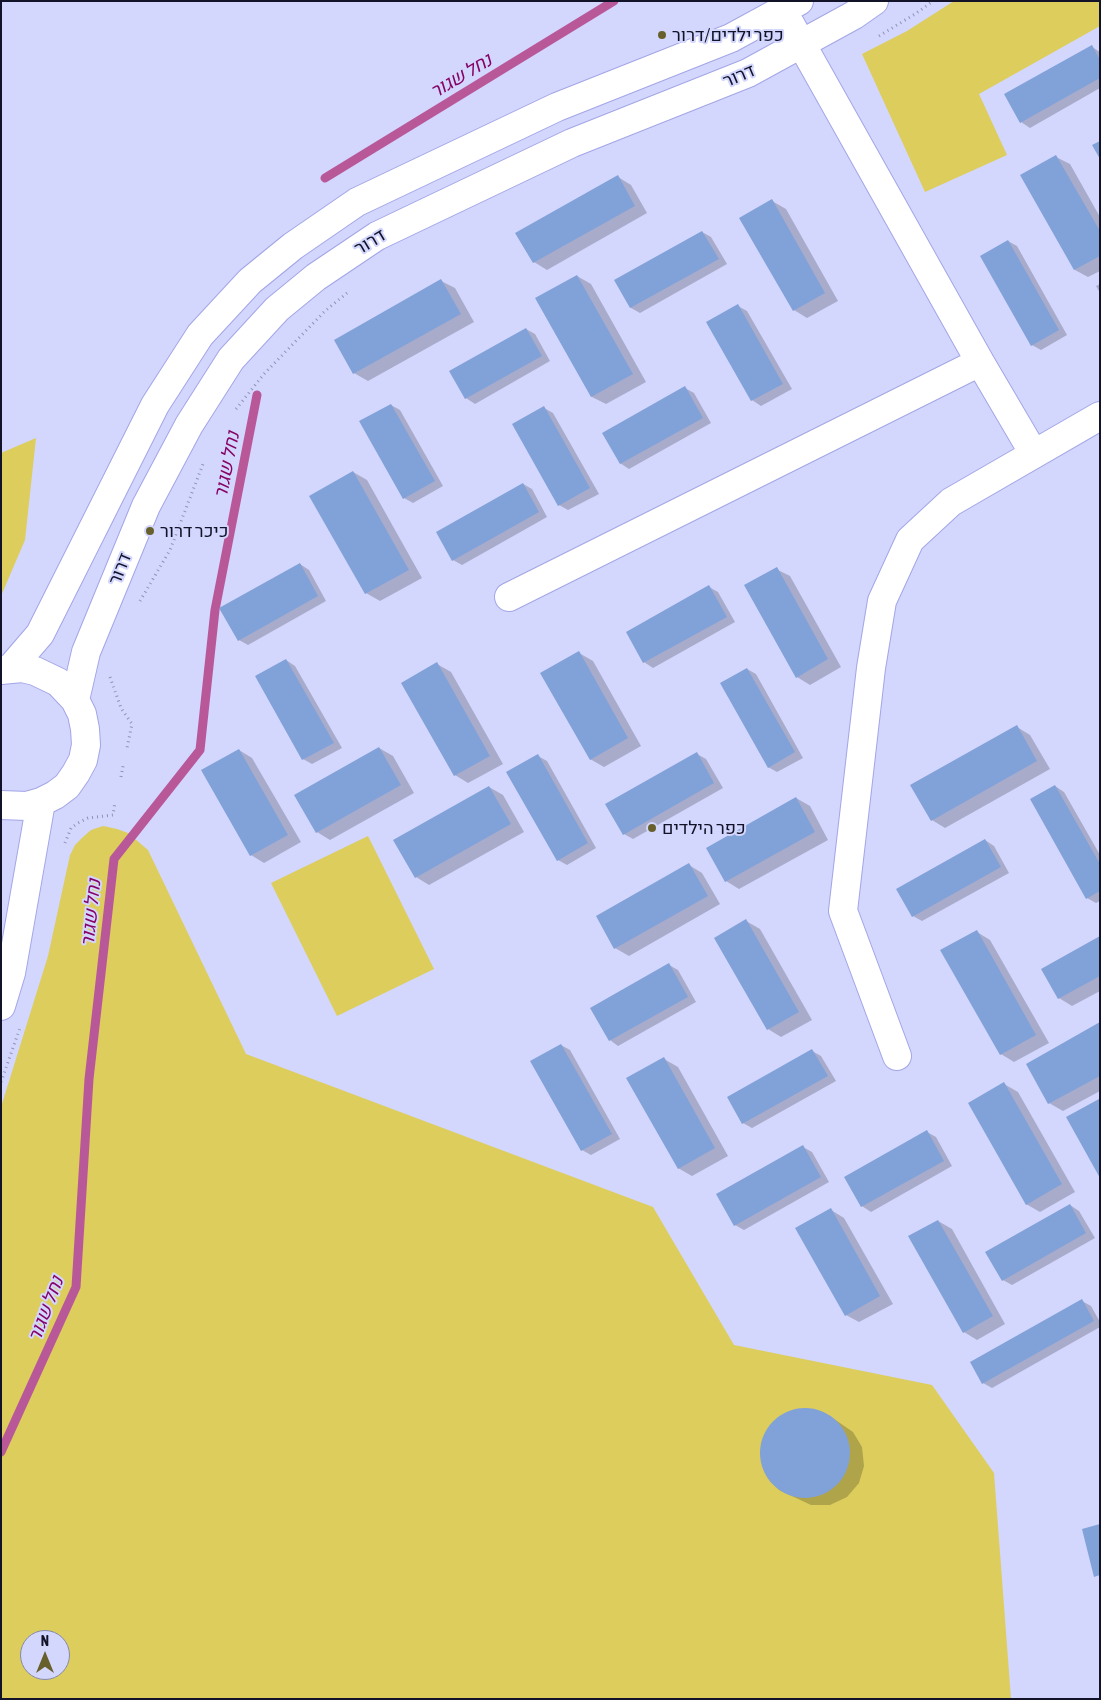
<!DOCTYPE html>
<meta charset="utf-8">
<style>
body{margin:0}
#map{position:relative;width:1101px;height:1700px;overflow:hidden;background:#d3d6fd;font-family:"Asap Condensed",sans-serif}
canvas{display:block}
.frame{position:absolute;inset:0;border:2px solid #121229;pointer-events:none}
.north{position:absolute;left:20px;top:1630px;width:50px;height:50px;box-sizing:border-box;background:#d3d6fd;border:1px solid #8688a8;border-radius:50%;rotate:0deg;font-size:14px;font-weight:700;line-height:20px;text-align:center;color:#121229}
.north::after{content:'';display:block;margin:auto;width:18px;height:22px;background:#67602d;clip-path:polygon(50% 0,100% 100%,50% 72%,0 100%)}
</style>
<div id="map">
<canvas width="1101" height="1700"></canvas>
<div class="frame"></div>
<div class="north">N</div>
</div>
<script>
const ctx = document.querySelector('canvas').getContext('2d');
ctx.lineJoin = 'round';
function fillPath(path, color) { ctx.fillStyle = color; ctx.fill(path, 'evenodd'); }
const poly = rows => new Path2D(rows.map(r => 'M' + r).join(''));
function stroke(path, color, width, dash) { ctx.strokeStyle = color; ctx.lineWidth = width; ctx.lineCap = dash ? 'butt' : 'round'; ctx.setLineDash(dash || []); ctx.stroke(path); }
function drawText(font, color, halo, rows, align = 'center') {
  ctx.font = font + ' "Asap Condensed",Heebo,sans-serif'; ctx.lineWidth = 4; ctx.setLineDash([]); ctx.textBaseline = 'middle'; ctx.strokeStyle = halo; ctx.fillStyle = color; for (const [text, x, y, turn = 0] of rows) {
    ctx.save(); ctx.translate(x, y); ctx.rotate((+turn || 0) * Math.PI / 180); ctx.textAlign = isNaN(turn) ? turn : align; if (halo) ctx.strokeText(text, 0, 0); ctx.fillText(text, 0, 0); ctx.restore();
  }
}
fillPath(poly([
 [954,1,1100,1,1100,26,979,94,1007,155,925,192,862,54,907,31],
 [36,438,25,540,1,596,1,453],
 [103,826,117,829,128,833,148,850,246,1054,653,1207,734,1345,932,1385,994,1473,1011,1699,1,1699,1,1107,48,956,70,855,75,845,83,837,91,830],
 [30,1640,60,1640,60,1670,30,1670],
 [368,836,434,969,337,1016,271,883]
]), '#dccd5d');
fillPath(poly([
 [1092,47,1100,52,1100,88,1030,128,1021,122],
 [1056,157,1070,164,1100,217,1100,271,1088,277,1075,270],
 [618,177,631,185,647,213,547,270,534,262],
 [772,201,786,209,838,301,807,318,794,310],
 [702,232,711,237,727,264,640,313,631,308,616,281],
 [1008,241,1017,246,1067,335,1041,350,1032,345],
 [577,276,591,284,646,382,606,404,592,397,537,299],
 [441,281,455,288,474,322,368,381,354,373,335,340],
 [1100,284,1100,293,1096,286],
 [738,306,747,311,792,389,761,406,752,400,708,322],
 [526,329,535,334,550,361,475,404,466,398],
 [685,388,694,393,711,423,629,469,620,463],
 [391,405,400,410,443,486,413,503,404,498],
 [544,408,553,413,599,494,568,510,559,505],
 [353,472,367,480,422,578,380,601,366,593],
 [523,484,532,489,547,517,462,565,453,560],
 [300,564,309,570,326,601,248,645,239,640],
 [776,569,790,576,841,667,810,685,797,677],
 [709,587,718,592,735,622,653,668,644,662,627,633],
 [579,653,593,661,641,746,604,767,590,759],
 [286,660,295,666,342,748,312,764,303,759],
 [437,664,451,672,503,764,468,783,455,775],
 [747,669,756,674,803,758,777,772,768,767],
 [1017,727,1030,735,1050,769,945,828,932,820],
 [379,748,393,756,414,793,330,840,317,832],
 [239,750,252,758,301,842,264,863,251,855],
 [697,754,706,759,723,788,633,839,624,834],
 [538,756,547,761,596,848,567,865,558,860],
 [1055,786,1064,792,1100,855,1100,901,1096,903,1087,898],
 [489,787,503,795,524,832,429,885,416,877],
 [796,798,810,806,828,840,739,889,726,881],
 [985,840,994,846,1009,873,922,921,913,916],
 [689,865,702,873,720,904,629,956,615,948],
 [746,921,760,929,812,1020,781,1037,768,1029],
 [977,932,990,940,1049,1043,1014,1062,1001,1054],
 [1100,937,1100,991,1072,1006,1059,998],
 [669,965,678,970,696,1002,618,1046,610,1040],
 [1100,1024,1100,1091,1063,1111,1049,1103,1027,1064],
 [561,1045,570,1050,620,1139,591,1155,582,1150],
 [812,1051,821,1056,836,1081,752,1128,743,1123],
 [664,1059,678,1067,728,1156,692,1176,678,1168],
 [1004,1084,1018,1092,1075,1192,1040,1212,1026,1204],
 [927,1132,936,1137,952,1166,871,1212,862,1206],
 [803,1147,812,1152,829,1182,744,1230,735,1225],
 [1070,1205,1079,1211,1095,1238,1012,1285,1003,1280],
 [831,1210,844,1218,893,1304,859,1322,846,1315],
 [938,1221,952,1229,1005,1324,977,1340,964,1332],
 [1082,1301,1091,1306,1100,1322,1100,1327,992,1388,983,1383],
 [805,1409,823,1412,837,1421,853,1432,862,1447,864,1466,859,1483,847,1497,830,1505,811,1505,779,1490,767,1476,761,1459,762,1440,771,1424,786,1413]
]), '#0003');
stroke(poly([
 [325,178,614,1],
 [1,1452,76,1287,89,1079,114,859,200,750,215,610,257,395]
]), '#b95899', 9);
fillPath(poly([
 [1092,45,1100,60,1100,78,1020,123,1004,94],
 [1100,141,1100,159,1092,145],
 [1056,155,1100,231,1100,256,1074,270,1020,175],
 [618,175,635,206,533,263,515,233],
 [772,199,825,293,793,311,739,218],
 [702,231,719,259,630,308,614,280],
 [1008,240,1059,330,1031,346,980,256],
 [577,275,633,374,591,397,535,298],
 [441,279,461,314,353,374,334,340],
 [738,304,783,384,751,401,706,322],
 [526,328,542,356,465,399,449,371],
 [685,386,703,418,620,464,602,433],
 [391,404,435,481,403,499,359,421],
 [544,406,590,488,558,506,512,424],
 [353,471,409,570,365,594,309,496],
 [523,483,539,512,452,561,436,532],
 [300,563,318,596,238,641,219,608],
 [777,567,828,659,796,678,744,585],
 [709,585,727,617,643,663,626,632],
 [579,651,628,738,590,760,540,673],
 [286,659,334,743,302,760,255,676],
 [437,662,490,756,454,776,401,683],
 [747,668,795,752,768,768,720,683],
 [1017,725,1037,761,931,821,910,785],
 [379,747,401,785,316,833,294,795],
 [239,749,288,835,250,856,201,770],
 [697,752,714,783,623,835,605,804],
 [538,754,588,843,557,861,506,772],
 [1055,785,1100,864,1100,891,1086,899,1030,799],
 [489,786,511,824,415,878,393,840],
 [796,797,815,832,725,882,706,848],
 [985,839,1001,867,912,917,896,889],
 [689,863,708,896,614,949,596,916],
 [746,919,799,1012,767,1030,714,938],
 [977,930,1036,1035,1000,1055,940,950],
 [1100,936,1100,976,1058,999,1041,969],
 [669,963,688,997,609,1041,590,1008],
 [1100,1022,1100,1076,1048,1104,1026,1064],
 [561,1044,612,1134,581,1151,530,1061],
 [812,1049,828,1076,742,1124,727,1097],
 [664,1057,715,1148,678,1169,626,1078],
 [1004,1082,1062,1184,1026,1205,968,1103],
 [1099,1099,1100,1101,1100,1178,1066,1117],
 [927,1130,944,1161,861,1207,844,1177],
 [803,1145,821,1177,734,1226,716,1194],
 [1070,1204,1086,1233,1002,1281,985,1252],
 [831,1208,880,1296,845,1316,795,1228],
 [938,1220,993,1316,963,1333,908,1236],
 [1082,1299,1094,1321,982,1384,970,1362],
 '760 1453a45 45 0 1 1 90 0a45 45 0 1 1-90 0Z',
 [1100,1524,1100,1575,1094,1577,1082,1529]
]), '#81a1d9');
const minor = poly([
 [783,11,980,362,1034,454],
 [509,597,980,362],
 [897,1056,843,911,871,668,882,601,910,540,951,502,1100,416]
]);
const tertiary = poly([
 [10,669,40,634,155,405,200,335,250,281,293,246,357,202,557,107,731,38,799,1],
 [1,670,22,668,35,671,58,682,75,700,82,714,85,729,86,745,83,760,76,773,67,786,55,795,41,802,27,806,1,805],
 [75,700,86,652,146,506,189,425,231,359,277,309,316,277,377,236,572,143,748,73,854,15,874,1],
 [1,1006,11,973,41,802]
]);
stroke(minor, '#a3a6e6', 30);
stroke(tertiary, '#a3a6e6', 30);
stroke(poly([
 [879,36,915,14,933,1],
 [236,409,264,374,325,311,347,293],
 [140,601,170,550,203,464],
 [110,677,121,708,132,724,127,748],
 [121,777,123,766],
 [65,843,71,828,78,823,88,818,113,815,115,802],
 [1,1082,20,1028]
]), '#9193b4', 3, [1, 4]);
stroke(minor, '#fff', 28);
stroke(tertiary, '#fff', 28);
for (const [x, y, r, color] of [
 [662,35,5,"#67602d"],
 [150,531,5,"#67602d"],
 [652,828,5,"#67602d"]
]) { const dot = new Path2D(); dot.arc(x, y, r, 0, 2 * Math.PI); ctx.fillStyle = color; ctx.fill(dot); stroke(dot, '#d3d6fd', 2); }
drawText('18px', '#121229', '#d3d6fd', [
 ["כפר ילדים/דרור",672,35],
 ["כיכר דרור",160,531],
 ["כפר הילדים",662,828]
], 'left');
drawText('18px', '#121229', '#d3d6fd', [
 ["דרור",739,76,-23],
 ["דרור",370,242,-31],
 ["דרור",120,569,-68]
]);
drawText('italic 19px', '#850466', '#d3d6fd', [
 ["נחל שגור",461,76,-31],
 ["נחל שגור",227,465,-79],
 ["נחל שגור",91,913,-84],
 ["נחל שגור",46,1309,-69]
]);
</script>
